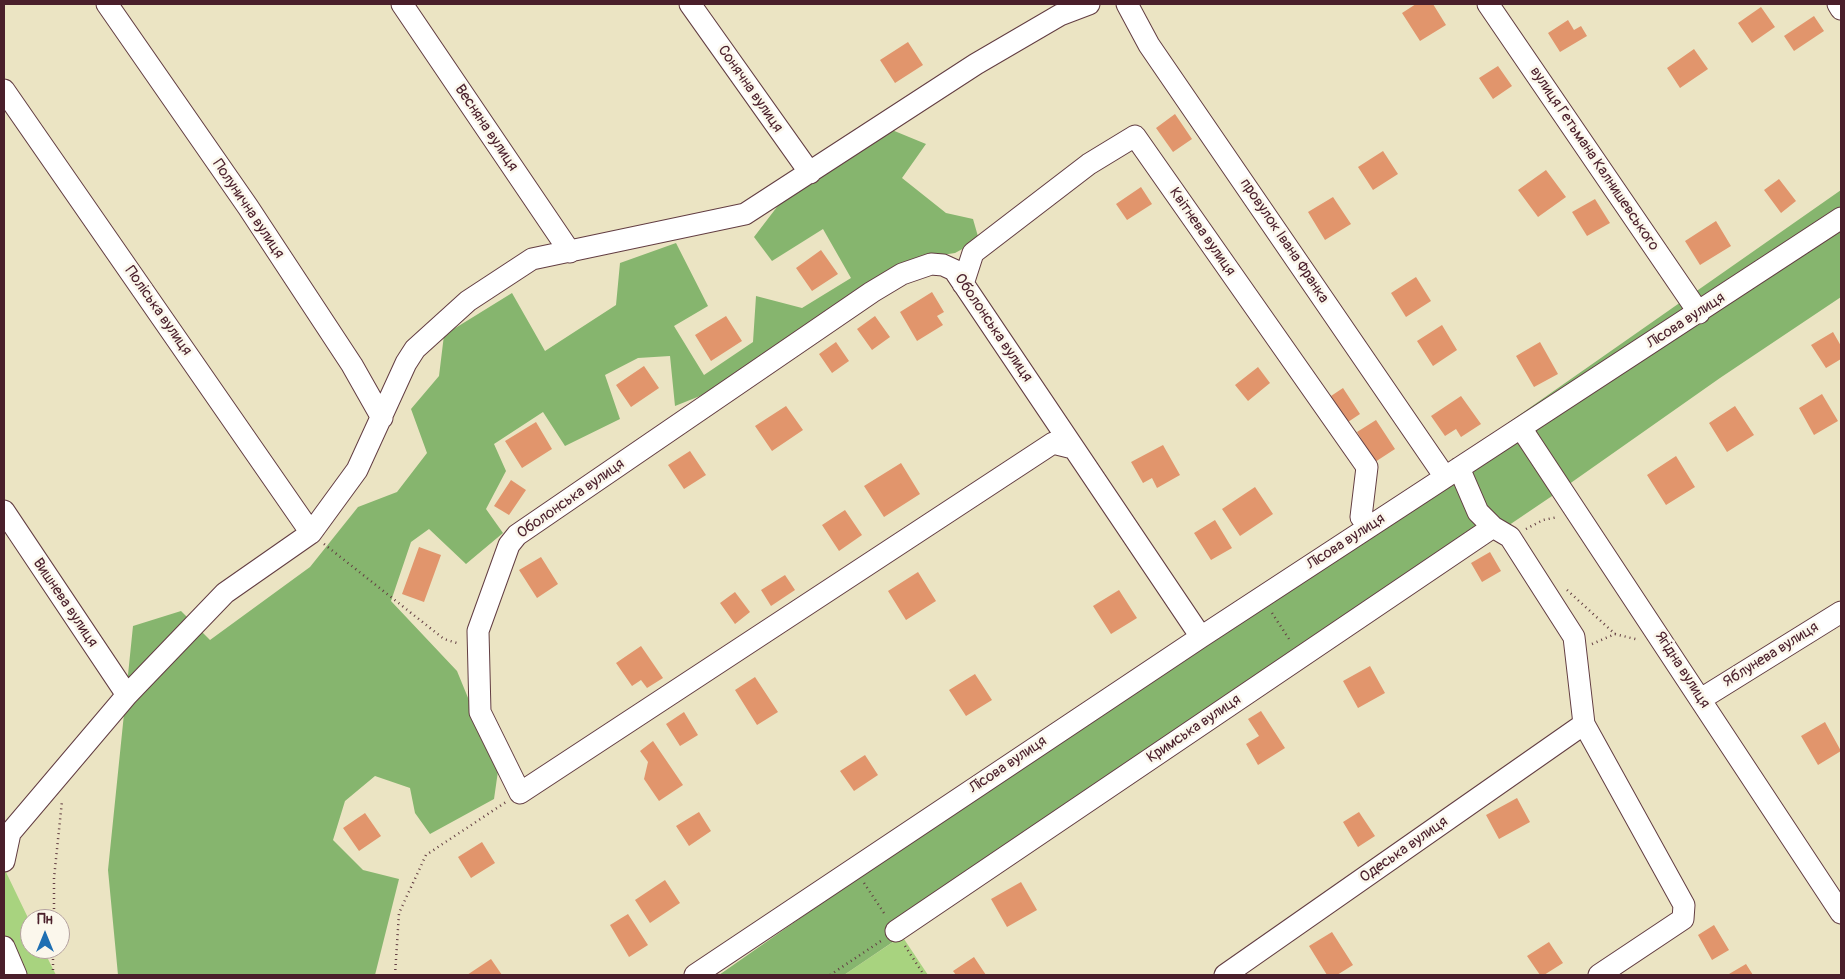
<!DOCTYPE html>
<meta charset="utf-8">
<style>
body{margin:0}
#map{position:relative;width:1845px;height:979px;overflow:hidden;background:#ebe4c3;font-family:Pangolin,sans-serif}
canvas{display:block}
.frame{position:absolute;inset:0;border:5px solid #4a1f2b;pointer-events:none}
.north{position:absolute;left:20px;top:909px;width:50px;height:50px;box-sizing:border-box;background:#fbf7ec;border:1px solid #b4a19f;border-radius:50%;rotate:0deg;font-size:14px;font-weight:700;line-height:20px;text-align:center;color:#4a1f2b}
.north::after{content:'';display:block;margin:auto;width:18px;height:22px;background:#1f6fb2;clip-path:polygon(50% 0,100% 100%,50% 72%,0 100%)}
</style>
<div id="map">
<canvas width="1845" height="979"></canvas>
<div class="frame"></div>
<div class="north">Пн</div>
</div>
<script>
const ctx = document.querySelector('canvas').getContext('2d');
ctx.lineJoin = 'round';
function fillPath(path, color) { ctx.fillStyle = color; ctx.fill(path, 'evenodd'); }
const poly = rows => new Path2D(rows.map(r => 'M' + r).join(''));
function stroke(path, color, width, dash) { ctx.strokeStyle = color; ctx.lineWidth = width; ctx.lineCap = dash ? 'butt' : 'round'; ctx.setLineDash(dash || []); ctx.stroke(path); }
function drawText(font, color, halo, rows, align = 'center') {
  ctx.font = font + ' Pangolin,sans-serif'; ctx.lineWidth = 5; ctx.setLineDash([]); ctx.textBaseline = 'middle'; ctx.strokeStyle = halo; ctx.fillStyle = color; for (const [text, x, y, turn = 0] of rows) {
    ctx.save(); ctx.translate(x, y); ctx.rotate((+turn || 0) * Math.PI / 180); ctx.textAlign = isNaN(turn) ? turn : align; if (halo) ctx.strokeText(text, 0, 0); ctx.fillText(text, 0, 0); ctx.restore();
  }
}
fillPath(poly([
 [4,868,30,922,30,949,43,949,56,975,4,975],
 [902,936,928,975,844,975]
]), '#a8d37f');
fillPath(poly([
 [892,130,926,144,902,178,946,213,973,219,979,240,955,253,922,258,710,392,675,406,670,356,638,358,605,375,620,419,565,446,543,412,494,444,506,471,486,509,503,533,466,564,429,529,411,542,391,601,457,671,498,771,494,799,430,834,415,813,410,788,375,776,345,801,333,840,363,870,399,879,375,975,118,975,108,870,133,626,181,611,210,640,310,567,358,507,397,492,427,453,411,409,439,376,444,335,512,293,545,351,616,305,620,263,676,243,708,306,674,326,704,375,753,342,756,296,802,308,851,278,823,229,772,261,754,237,780,203],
 [1841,190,1841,297,1720,378,1555,494,844,975,719,975]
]), '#86b56e');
fillPath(poly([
 [1416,4,1433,4,1446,25,1420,41,1402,13],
 [1761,7,1775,27,1752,43,1738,23],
 [1814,16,1824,31,1794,51,1784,36],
 [1568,20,1574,30,1581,26,1587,36,1560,52,1548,33],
 [908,42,923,65,895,83,880,60],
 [1694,49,1708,69,1680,88,1667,68],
 [1498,66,1512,86,1493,99,1479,78],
 [1175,114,1192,139,1173,152,1156,128],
 [1383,151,1398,174,1373,190,1358,167],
 [1546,170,1566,197,1538,217,1518,190],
 [1779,179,1796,201,1781,213,1764,190],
 [1141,187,1152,204,1127,220,1116,204],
 [1333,197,1351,224,1325,240,1308,212],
 [1595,199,1610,223,1587,236,1572,212],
 [1716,221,1731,246,1700,265,1685,241],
 [821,250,838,274,812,291,796,268],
 [1416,277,1431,301,1406,317,1391,293],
 [932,292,944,312,937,316,943,325,917,341,900,312],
 [726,316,742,341,711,361,695,335],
 [875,316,890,337,872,350,857,329],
 [1442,325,1457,350,1433,366,1417,341],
 [1833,332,1841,346,1841,359,1826,368,1811,345],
 [836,342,849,361,832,373,819,354],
 [1540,342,1558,374,1534,387,1516,356],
 [644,366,659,388,631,407,616,385],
 [1258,367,1270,383,1248,401,1235,385],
 [1343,388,1360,414,1348,422,1331,396],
 [1822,394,1838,421,1814,435,1799,408],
 [1461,396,1481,424,1461,437,1456,429,1445,436,1431,416],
 [786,406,803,430,772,451,755,426],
 [1735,406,1754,435,1727,452,1709,423],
 [1376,420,1395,449,1375,462,1357,432],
 [536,422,552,449,522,468,505,441],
 [1163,445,1180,475,1157,488,1152,478,1143,483,1131,462],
 [690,451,706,475,684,489,668,465],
 [1676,456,1695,487,1666,505,1647,475],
 [901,463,920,494,884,517,864,486],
 [511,480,526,490,509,515,494,506],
 [1255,487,1273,514,1240,536,1222,509],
 [845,510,862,535,839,551,822,525],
 [1215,520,1232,548,1211,560,1194,533],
 [419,547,441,555,424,602,402,594],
 [1490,552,1501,571,1482,582,1471,563],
 [541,557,558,584,537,598,519,570],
 [918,572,936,601,906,620,888,591],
 [785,575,795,590,771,606,761,590],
 [1119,590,1137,618,1111,634,1093,606],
 [735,592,750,612,735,624,720,603],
 [641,646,663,678,647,688,641,680,632,686,616,663],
 [1370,666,1385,693,1358,708,1343,681],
 [975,674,992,700,966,716,949,690],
 [755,677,778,712,757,725,735,690],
 [1261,711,1285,748,1258,765,1246,744,1259,736,1248,719],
 [684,712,698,735,680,746,666,724],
 [1825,722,1841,751,1818,765,1801,736],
 [653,741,683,785,659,801,644,779,648,762,640,751],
 [865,755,878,775,854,791,840,771],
 [1517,798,1530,822,1499,839,1486,815],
 [699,812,711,831,689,846,676,826],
 [1359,812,1375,836,1358,847,1343,822],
 [365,813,381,836,359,851,343,828],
 [482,842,495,863,471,878,458,857],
 [665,880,680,903,650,923,635,900],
 [1021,882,1037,910,1007,927,991,899],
 [628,914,648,945,629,957,610,925],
 [1714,925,1729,950,1712,960,1698,935],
 [1332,932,1353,965,1337,975,1327,975,1309,946],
 [1549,942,1563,963,1544,975,1540,975,1527,956],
 [974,957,986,975,956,975,953,971],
 [491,959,502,975,467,975],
 [1746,964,1753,975,1730,975,1729,974]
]), '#e1956c');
const minor = poly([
 [107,4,248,207,352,365,382,418],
 [402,4,570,252],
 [690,4,810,173],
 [1127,4,1149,45,1445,477],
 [1488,4,1699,313],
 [1838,4,1841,9],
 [4,90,311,533],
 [963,284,973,253,1089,164,1135,136,1367,467,1361,517,1369,527],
 [1521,428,1841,913],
 [1073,448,1053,443,520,793,480,712,478,631,509,545,517,535,872,292,902,274,931,264,943,265,954,270,1201,637],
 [1459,468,1478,512,1493,527,1510,537,1574,637,1584,724,1684,905,1683,919,1599,975],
 [4,511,127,695],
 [1701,699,1841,612],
 [4,861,10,833,127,695,225,593,311,533,357,470,406,363,415,349,468,301,532,259,745,214,976,64,1060,15,1089,4],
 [896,931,1493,527],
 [4,947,16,975],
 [695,975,1201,637,1841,218],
 [1225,975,1584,724]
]);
stroke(minor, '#623d42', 23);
stroke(poly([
 [1526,529,1543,520,1558,517],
 [324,544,444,639,460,644],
 [1567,590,1615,634],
 [1272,613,1291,642],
 [1592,644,1615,634,1639,640],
 [864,883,886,916],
 [54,919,54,878,62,801],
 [905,946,924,975],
 [53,975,53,949],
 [395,975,399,913,426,855,506,802],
 [830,975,881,941]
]), '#623d42', 2.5, [1, 4]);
stroke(minor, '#fff', 21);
drawText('15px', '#4a1f2b', '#fbf7ec', [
 ["Сонячна вулиця",750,89,55],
 ["Весняна вулиця",486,128,56],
 ["вулиця Гетьмана Калнишевського",1594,159,56],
 ["Полунична вулиця",248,209,56],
 ["Квітнева вулиця",1202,232,55],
 ["провулок Івана Франка",1284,241,56],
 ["Поліська вулиця",158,311,55],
 ["Лісова вулиця",1686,321,-33],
 ["Оболонська вулиця",993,328,56],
 ["Оболонська вулиця",571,499,-35],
 ["Лісова вулиця",1346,542,-33],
 ["Вишнева вулиця",65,603,56],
 ["Яблунева вулиця",1771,655,-32],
 ["Ягідна вулиця",1682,670,57],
 ["Кримська вулиця",1194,729,-34],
 ["Лісова вулиця",1008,765,-34],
 ["Одеська вулиця",1404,850,-35]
]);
</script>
